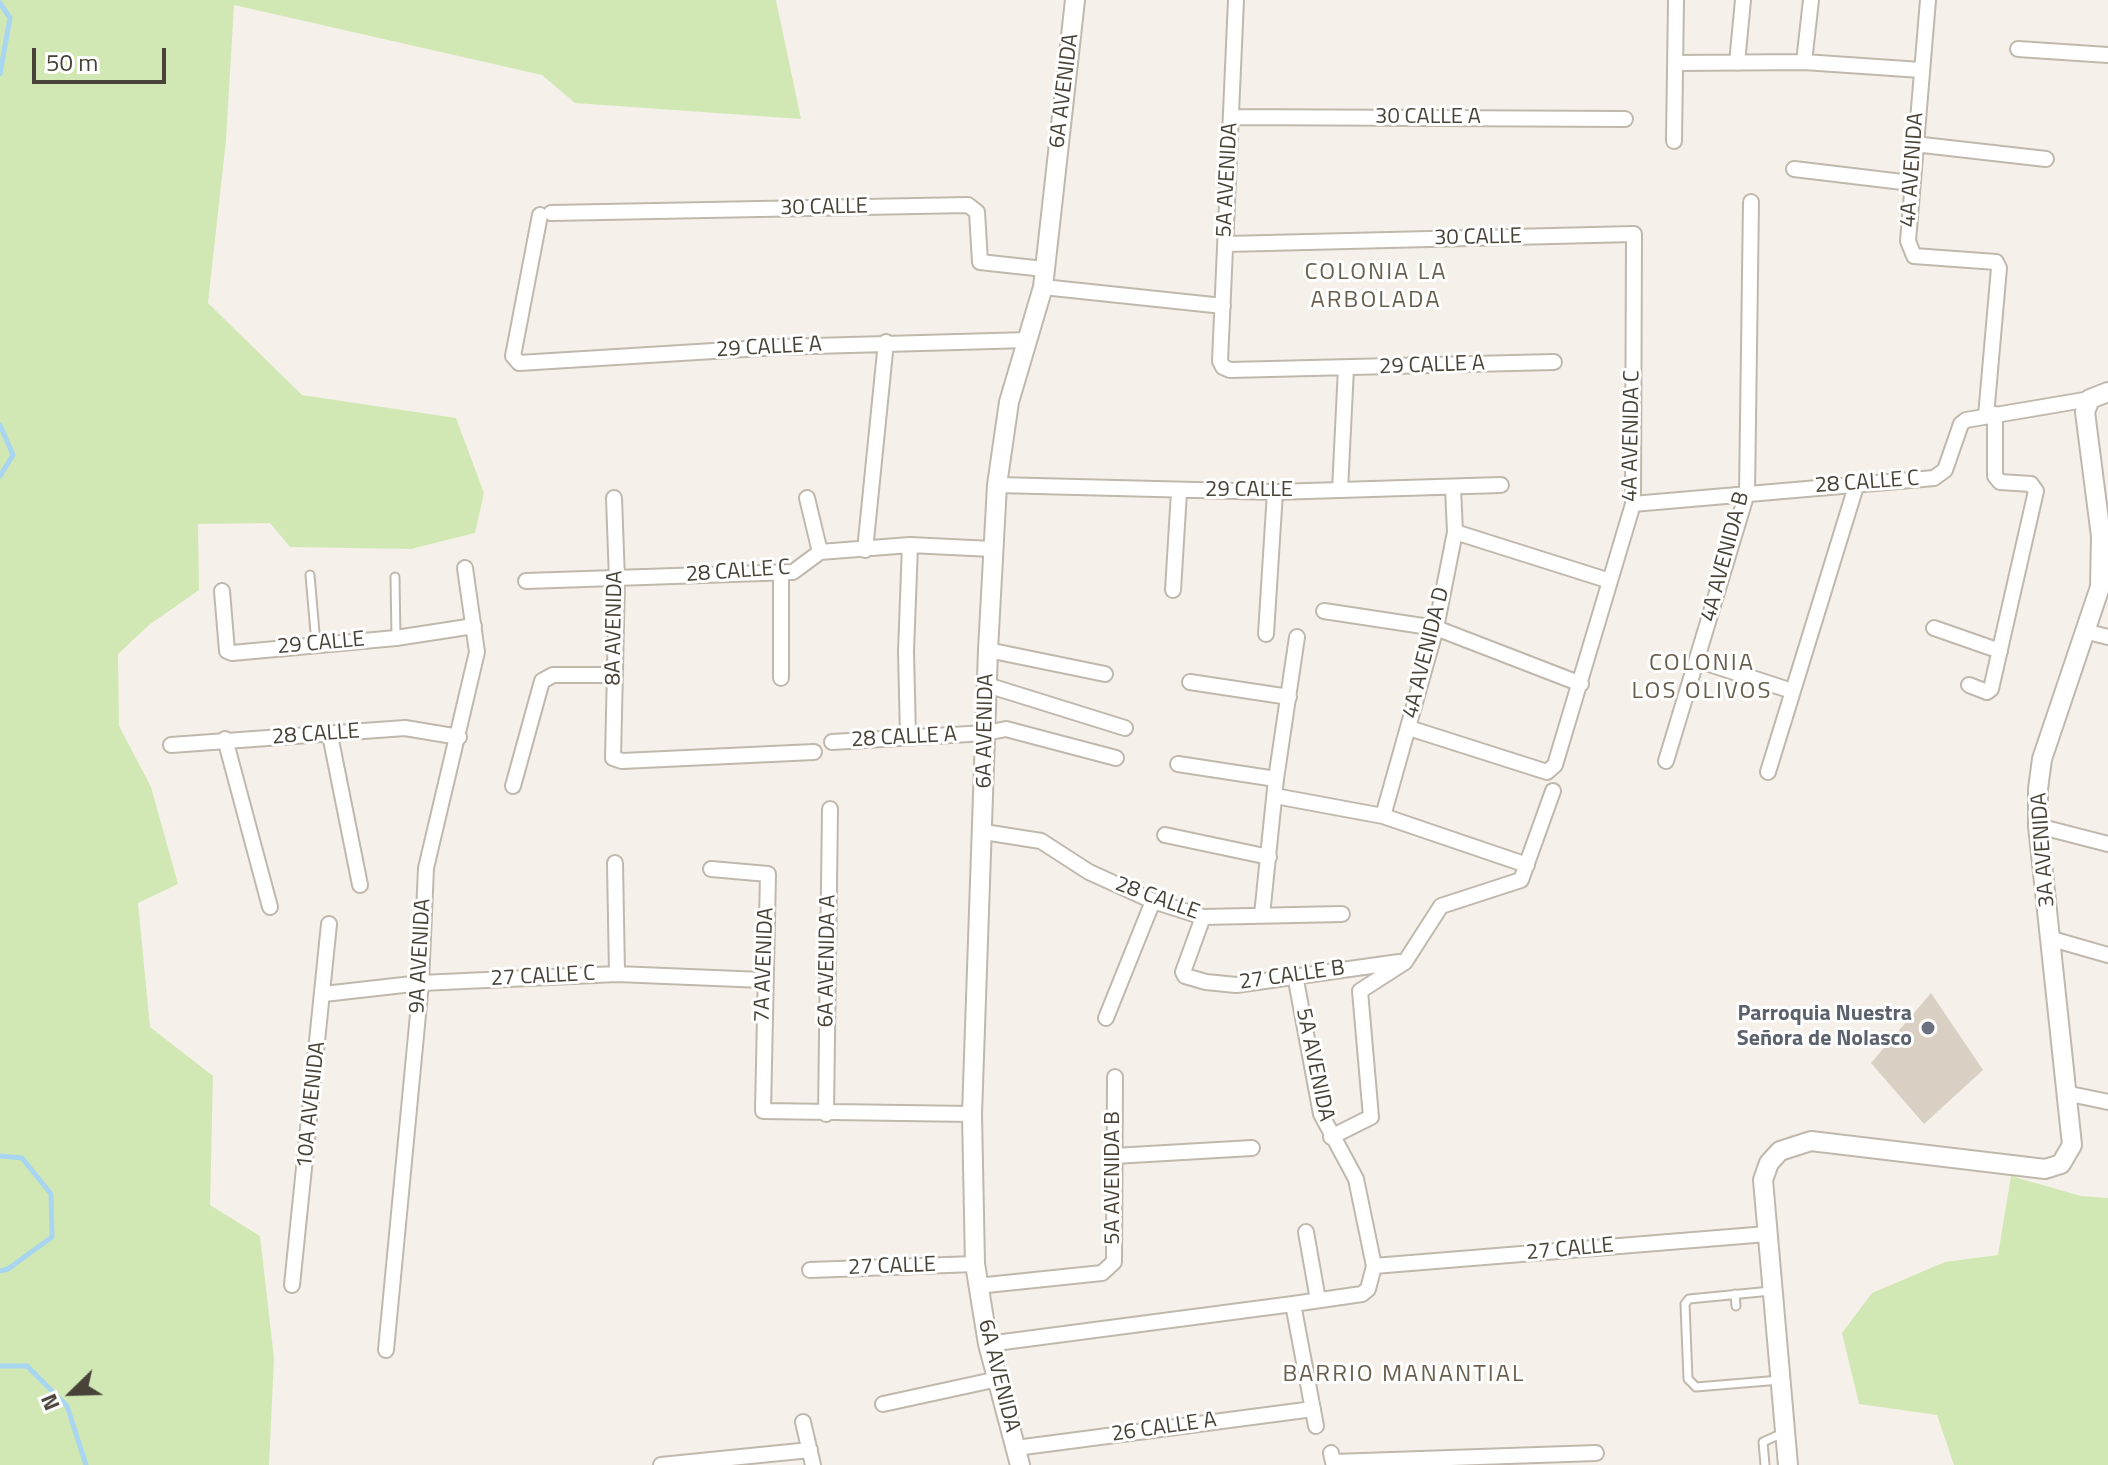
<!DOCTYPE html>
<meta charset="utf-8">
<style>
body{margin:0}
#map{position:relative;width:2108px;height:1465px;overflow:hidden;background:#f5f1ea;font-family:"Titillium Web",sans-serif}
canvas{display:block}
.north{position:absolute;left:32px;top:1353px;width:80px;height:80px;-webkit-text-stroke:6px #fff;paint-order:stroke;rotate:247deg;font-size:22px;font-weight:700;line-height:32px;text-align:center;color:#494238}
.north::after{content:'';display:block;margin:auto;width:28px;height:36px;background:#494238;clip-path:polygon(50% 0,100% 100%,50% 72%,0 100%)}
.scale{position:absolute;left:32px;top:48px;width:134px;height:36px;box-sizing:border-box;border:4px solid #494238;border-top:0;padding-left:10px;font-size:24px;line-height:28px;white-space:nowrap;color:#494238;-webkit-text-stroke:6px #fff;paint-order:stroke}
</style>
<div id="map">
<canvas width="2108" height="1465"></canvas>
<div class="north">N</div>
<div class="scale">50 m</div>
</div>
<script>
const ctx = document.querySelector('canvas').getContext('2d');
ctx.lineJoin = 'round';
function fillPath(path, color) { ctx.fillStyle = color; ctx.fill(path, 'evenodd'); }
const poly = rows => new Path2D(rows.map(r => 'M' + r).join(''));
function stroke(path, color, width, dash) { ctx.strokeStyle = color; ctx.lineWidth = width; ctx.lineCap = dash ? 'butt' : 'round'; ctx.setLineDash(dash || []); ctx.stroke(path); }
function drawText(font, color, halo, rows, align = 'center') {
  ctx.font = font + ' "Titillium Web",sans-serif'; ctx.lineWidth = 6; ctx.setLineDash([]); ctx.textBaseline = 'middle'; ctx.strokeStyle = halo; ctx.fillStyle = color; for (const [text, x, y, turn = 0] of rows) {
    ctx.save(); ctx.translate(x, y); ctx.rotate((+turn || 0) * Math.PI / 180); ctx.textAlign = isNaN(turn) ? turn : align; if (halo) ctx.strokeText(text, 0, 0); ctx.fillText(text, 0, 0); ctx.restore();
  }
}
fillPath(poly([
 [0,0,776,0,801,119,575,103,542,75,234,5,226,140,208,303,302,395,456,418,484,493,475,533,411,549,290,547,270,523,198,524,199,590,149,625,118,654,119,726,151,787,178,884,138,903,150,1027,213,1076,210,1205,260,1236,274,1358,269,1465,0,1465],
 [2011,1176,2081,1196,2108,1198,2108,1465,1954,1465,1937,1415,1859,1404,1842,1333,1872,1293,1945,1262,1998,1255]
]), '#d2e8b4');
stroke(poly([
 [0,3,10,18,0,74],
 [0,425,13,455,0,476],
 [0,1156,22,1158,51,1194,52,1237,8,1269,0,1271],
 [0,1366,27,1366,67,1406,86,1465]
]), '#a8d5ef', 5);
fillPath(poly([
 [1931,993,1983,1070,1924,1124,1871,1063]
]), '#d9cfc3');
const service = poly([
 [310,575,316,644],
 [395,577,396,638],
 [1771,1291,1689,1299,1685,1304,1688,1379,1696,1387,1780,1380],
 [1735,1294,1736,1306],
 [1765,1465,1763,1442,1785,1432]
]);
const minor = poly([
 [1236,0,1220,361,1223,367,1230,370,1554,362],
 [1928,0,1908,241,1914,256,1996,262,1999,268,1986,416],
 [2018,49,2108,55],
 [1804,62,1811,0],
 [1676,63,1804,62,1921,70],
 [1737,63,1743,0],
 [1231,117,1625,119],
 [1674,141,1676,0],
 [1914,144,2046,159],
 [1794,169,1911,183],
 [551,213,968,205,977,212,980,262,1044,269],
 [540,215,513,356,519,363,778,347,1029,340],
 [1226,244,1634,234,1633,504,1555,765,1547,772,1409,728],
 [1043,287,1223,306],
 [997,485,1275,492,1501,485],
 [1340,490,1346,368],
 [614,498,617,580,613,758,622,761,814,752],
 [807,498,820,552],
 [1633,504,1934,478,1945,470,1961,424,1966,420,2090,399],
 [1455,532,1610,581],
 [865,550,886,342],
 [526,581,793,572,820,552,910,545,992,549],
 [1173,590,1179,492],
 [222,591,227,651,232,653,396,638,474,626],
 [1324,611,1436,628,1581,684],
 [1934,628,2000,651],
 [2088,632,2108,637],
 [1266,634,1275,492],
 [988,650,1105,674],
 [1697,660,1792,691],
 [781,678,781,572],
 [1190,682,1289,697],
 [987,685,1125,728],
 [1969,685,1987,692,1991,689,2036,491,2031,484,2000,482,1995,476,1995,414],
 [330,735,360,885],
 [908,736,906,652,910,545],
 [225,739,270,907],
 [832,742,986,733,1006,729,1116,758],
 [171,745,405,728,459,737],
 [1666,761,1747,493,1751,202],
 [1178,764,1276,779],
 [1768,772,1857,483],
 [513,786,542,681,553,675,615,675],
 [1275,796,1383,816,1527,865],
 [1383,816,1436,628,1455,532,1453,488],
 [2038,826,2108,844],
 [984,832,1041,841,1089,872,1153,901,1203,917,1342,914],
 [1165,835,1269,857],
 [615,863,617,974],
 [711,869,768,874,763,1111,972,1114],
 [1262,915,1276,779,1297,637],
 [1203,917,1183,972,1185,976,1206,982,1236,985,1399,962],
 [2052,939,2108,955],
 [324,994,421,983,617,974,763,980],
 [1106,1018,1153,901],
 [2070,1094,2108,1102],
 [826,1114,830,809],
 [1331,1137,1371,1117,1360,991,1405,962,1441,906,1521,880,1553,791],
 [1114,1156,1252,1148],
 [1306,1232,1318,1300],
 [1374,1266,1767,1234],
 [810,1270,975,1264],
 [292,1285,329,924],
 [977,1286,1102,1273,1114,1262,1115,1077],
 [1293,1304,1316,1426],
 [988,1344,1293,1304,1362,1294,1368,1289,1374,1266,1356,1179,1321,1114,1295,975],
 [386,1350,421,983,426,868,477,652,465,568],
 [883,1404,998,1379],
 [803,1422,813,1465],
 [1016,1448,1313,1409],
 [1331,1453,1333,1462,1596,1453],
 [661,1465,810,1450]
]);
const tertiary = poly([
 [1020,1465,988,1344,975,1264,972,1114,988,650,997,485,1009,402,1043,287,1075,0],
 [1788,1465,1763,1180,1769,1163,1780,1151,1811,1141,2045,1169,2061,1164,2072,1145,2038,826,2038,789,2042,759,2100,587,2101,536,2085,412,2090,399,2108,392]
]);
stroke(service, '#c0b8ad', 11);
stroke(minor, '#c0b8ad', 18);
stroke(tertiary, '#c0b8ad', 22);
stroke(service, '#fff', 7);
stroke(minor, '#fff', 14);
stroke(tertiary, '#fff', 18);
for (const [x, y, r, color] of [
 [1928,1028,8,"#6b7280"]
]) { const dot = new Path2D(); dot.arc(x, y, r, 0, 2 * Math.PI); ctx.fillStyle = color; ctx.fill(dot); stroke(dot, '#fff', 3); }
drawText('22px', '#494238', '#fff', [
 ["6A AVENIDA",1065,91,-83],
 ["30 CALLE A",1428,118],
 ["4A AVENIDA",1913,170,-86],
 ["5A AVENIDA",1228,180,-87],
 ["30 CALLE",824,208,-1],
 ["30 CALLE",1478,238,-1],
 ["29 CALLE A",769,348,-3],
 ["29 CALLE A",1432,366,-2],
 ["4A AVENIDA C",1632,436,-89],
 ["28 CALLE C",1867,483,-4],
 ["29 CALLE",1249,491],
 ["4A AVENIDA B",1726,557,-75],
 ["28 CALLE C",738,572,-4],
 ["8A AVENIDA",615,628,-89],
 ["29 CALLE",321,644,-5],
 ["4A AVENIDA D",1427,653,-76],
 ["6A AVENIDA",986,731,-89],
 ["28 CALLE",316,735,-4],
 ["28 CALLE A",904,738,-3],
 ["3A AVENIDA",2044,850,-94],
 ["28 CALLE",1157,899,20],
 ["9A AVENIDA",421,956,-87],
 ["6A AVENIDA A",828,961,-89],
 ["7A AVENIDA",765,965,-88],
 ["27 CALLE B",1292,976,-8],
 ["27 CALLE C",543,977,-3],
 ["5A AVENIDA",1314,1065,78],
 ["10A AVENIDA",312,1105,-84],
 ["5A AVENIDA B",1114,1178,-90],
 ["27 CALLE",1570,1250,-5],
 ["27 CALLE",892,1267,-2],
 ["6A AVENIDA",998,1376,76],
 ["26 CALLE A",1164,1428,-8]
]);
drawText('bold 22px', '#5b616d', '#fff', [
 ["Parroquia Nuestra",1912,1015],
 ["Señora de Nolasco",1912,1040]
], 'right');
ctx.letterSpacing = '2px';
drawText('24px', '#6b5f4f', '#fff', [
 ["COLONIA LA",1376,273],
 ["ARBOLADA",1376,301],
 ["COLONIA",1702,664],
 ["LOS OLIVOS",1702,692],
 ["BARRIO MANANTIAL",1404,1375]
]);
ctx.letterSpacing = '0px';
</script>
